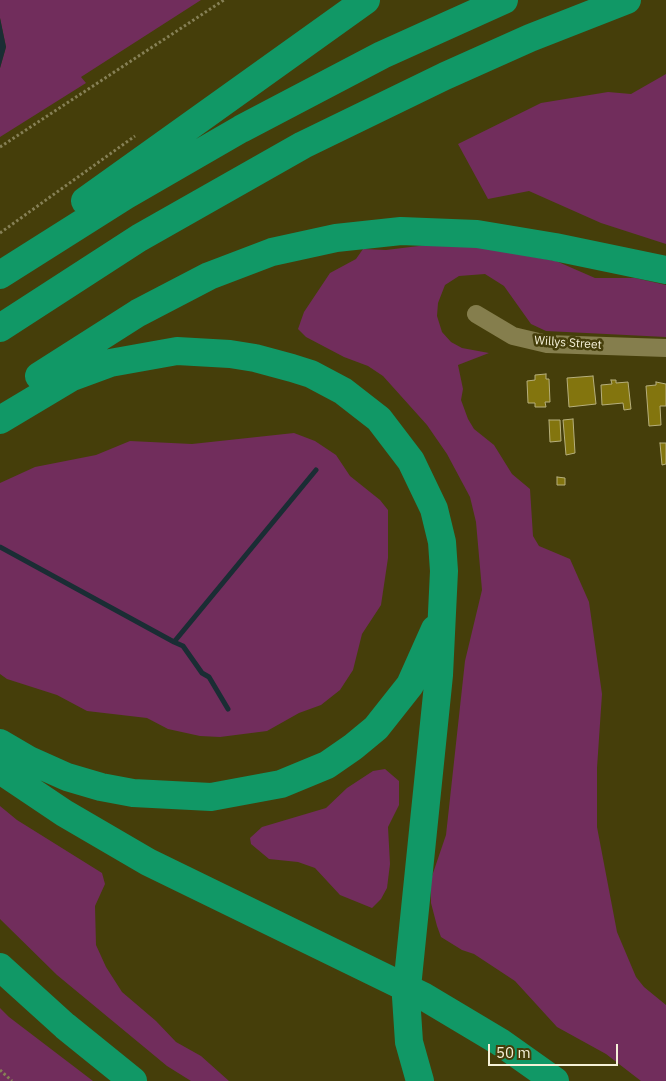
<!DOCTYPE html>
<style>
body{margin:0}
#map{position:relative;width:666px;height:1081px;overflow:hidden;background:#453e0a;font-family:"IBM Plex Sans",sans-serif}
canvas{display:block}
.scale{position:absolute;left:488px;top:1044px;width:130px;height:22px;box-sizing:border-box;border:2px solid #f5f1d8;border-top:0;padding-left:6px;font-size:15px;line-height:18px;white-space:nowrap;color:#f5f1d8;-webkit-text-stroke:4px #453e0a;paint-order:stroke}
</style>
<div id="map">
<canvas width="666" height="1081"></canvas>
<div class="scale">50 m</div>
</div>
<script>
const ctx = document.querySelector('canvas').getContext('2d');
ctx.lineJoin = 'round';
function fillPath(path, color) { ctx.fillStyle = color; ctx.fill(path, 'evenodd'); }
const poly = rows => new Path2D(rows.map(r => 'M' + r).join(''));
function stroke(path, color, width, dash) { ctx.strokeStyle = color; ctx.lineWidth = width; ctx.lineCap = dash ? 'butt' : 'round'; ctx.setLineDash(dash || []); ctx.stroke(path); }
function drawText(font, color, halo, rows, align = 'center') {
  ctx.font = font + ' "IBM Plex Sans",sans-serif'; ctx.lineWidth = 5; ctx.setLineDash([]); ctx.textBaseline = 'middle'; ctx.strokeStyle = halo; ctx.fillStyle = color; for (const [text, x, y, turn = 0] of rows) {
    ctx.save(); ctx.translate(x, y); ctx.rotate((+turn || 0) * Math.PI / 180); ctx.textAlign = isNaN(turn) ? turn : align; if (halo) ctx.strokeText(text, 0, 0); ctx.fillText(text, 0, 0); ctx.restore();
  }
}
fillPath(poly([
 [0,0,201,0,81,77,86,83,0,137,0,68,6,47,0,18],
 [666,74,666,244,601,223,529,191,488,199,458,144,541,103,608,92,631,94],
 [427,245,472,246,556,261,595,278,635,278,666,285,666,337,546,331,531,324,504,286,485,274,459,276,445,285,438,303,437,316,442,332,451,342,462,348,489,353,458,365,463,389,461,400,468,419,474,429,494,445,512,474,530,489,533,536,539,546,570,559,589,602,602,694,597,768,597,827,617,932,636,977,644,987,666,1005,666,1081,641,1081,606,1054,557,1027,515,981,474,954,462,950,441,937,437,926,431,903,431,879,446,835,465,661,482,590,476,522,470,497,447,454,427,425,383,376,368,366,344,357,306,337,298,329,304,312,330,273,356,259,363,249,386,250],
 [294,433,315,441,336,455,350,476,380,500,388,510,388,558,381,605,362,634,353,670,340,690,321,705,299,713,267,731,220,737,200,736,168,729,147,718,87,711,57,695,7,679,0,674,0,483,35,467,96,455,130,441,192,444],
 [385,769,399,781,399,805,388,827,390,864,387,888,381,899,372,908,340,895,315,868,298,862,269,859,251,844,250,838,262,827,326,808,347,788,373,771],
 [0,806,17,820,102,873,105,884,95,906,96,945,106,967,122,992,156,1021,176,1042,201,1056,229,1081,191,1081,167,1066,57,975,0,919],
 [0,1008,9,1017,93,1081,0,1081]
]), '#712d5c');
fillPath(poly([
 [0,18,6,47,0,68]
]), '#1a2d34');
stroke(poly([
 [0,547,174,642,316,470],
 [174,642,183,646,202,673,209,677,228,709]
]), '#1a2d34', 5);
const building = poly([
 [546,374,546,379,549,379,550,402,545,402,546,407,535,407,535,403,528,403,527,381,535,380,535,375,546,374],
 [593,376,596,404,569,407,567,378,593,376],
 [611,380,616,380,616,383,628,382,631,409,624,410,623,403,602,405,601,385,612,384,611,380],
 [656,382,666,384,666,406,660,406,661,425,649,426,646,386,656,385,656,382],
 [573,419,575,453,566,455,563,420,573,419],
 [549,420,560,420,561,441,550,442,549,420],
 [660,443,666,443,666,464,662,465,660,443],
 [557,477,565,478,565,485,557,485,557,477]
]);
fillPath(building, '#83750e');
stroke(building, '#b6af7c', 1);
stroke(poly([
 [0,147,224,0],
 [0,233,135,136],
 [0,1070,12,1081]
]), '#868056', 3, [2.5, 2.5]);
stroke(poly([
 [476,314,513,336,547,344,666,348]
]), '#857e4d', 18);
stroke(poly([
 [85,201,366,0],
 [0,275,125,196,241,129,382,55,504,0],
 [0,328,139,238,303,145,445,76,530,38,627,0],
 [39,376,138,313,209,276,272,252,336,238,401,231,477,234,555,247,666,270],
 [0,420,72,377,110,363,177,351,230,354,255,358,292,368,311,374,343,391,379,419,411,461,434,509,442,542,444,571,439,675,406,997,409,1042,420,1081],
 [0,743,29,760,67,777,101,787,133,793,211,797,281,784,327,765,353,747,376,728,410,685,435,629],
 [0,770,64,813,148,862,423,996,500,1042,555,1081],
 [0,967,65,1026,133,1081]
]), '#119866', 28);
drawText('12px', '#f5f1d8', '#453e0a', [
 ["Willys Street",568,343,4]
]);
</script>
